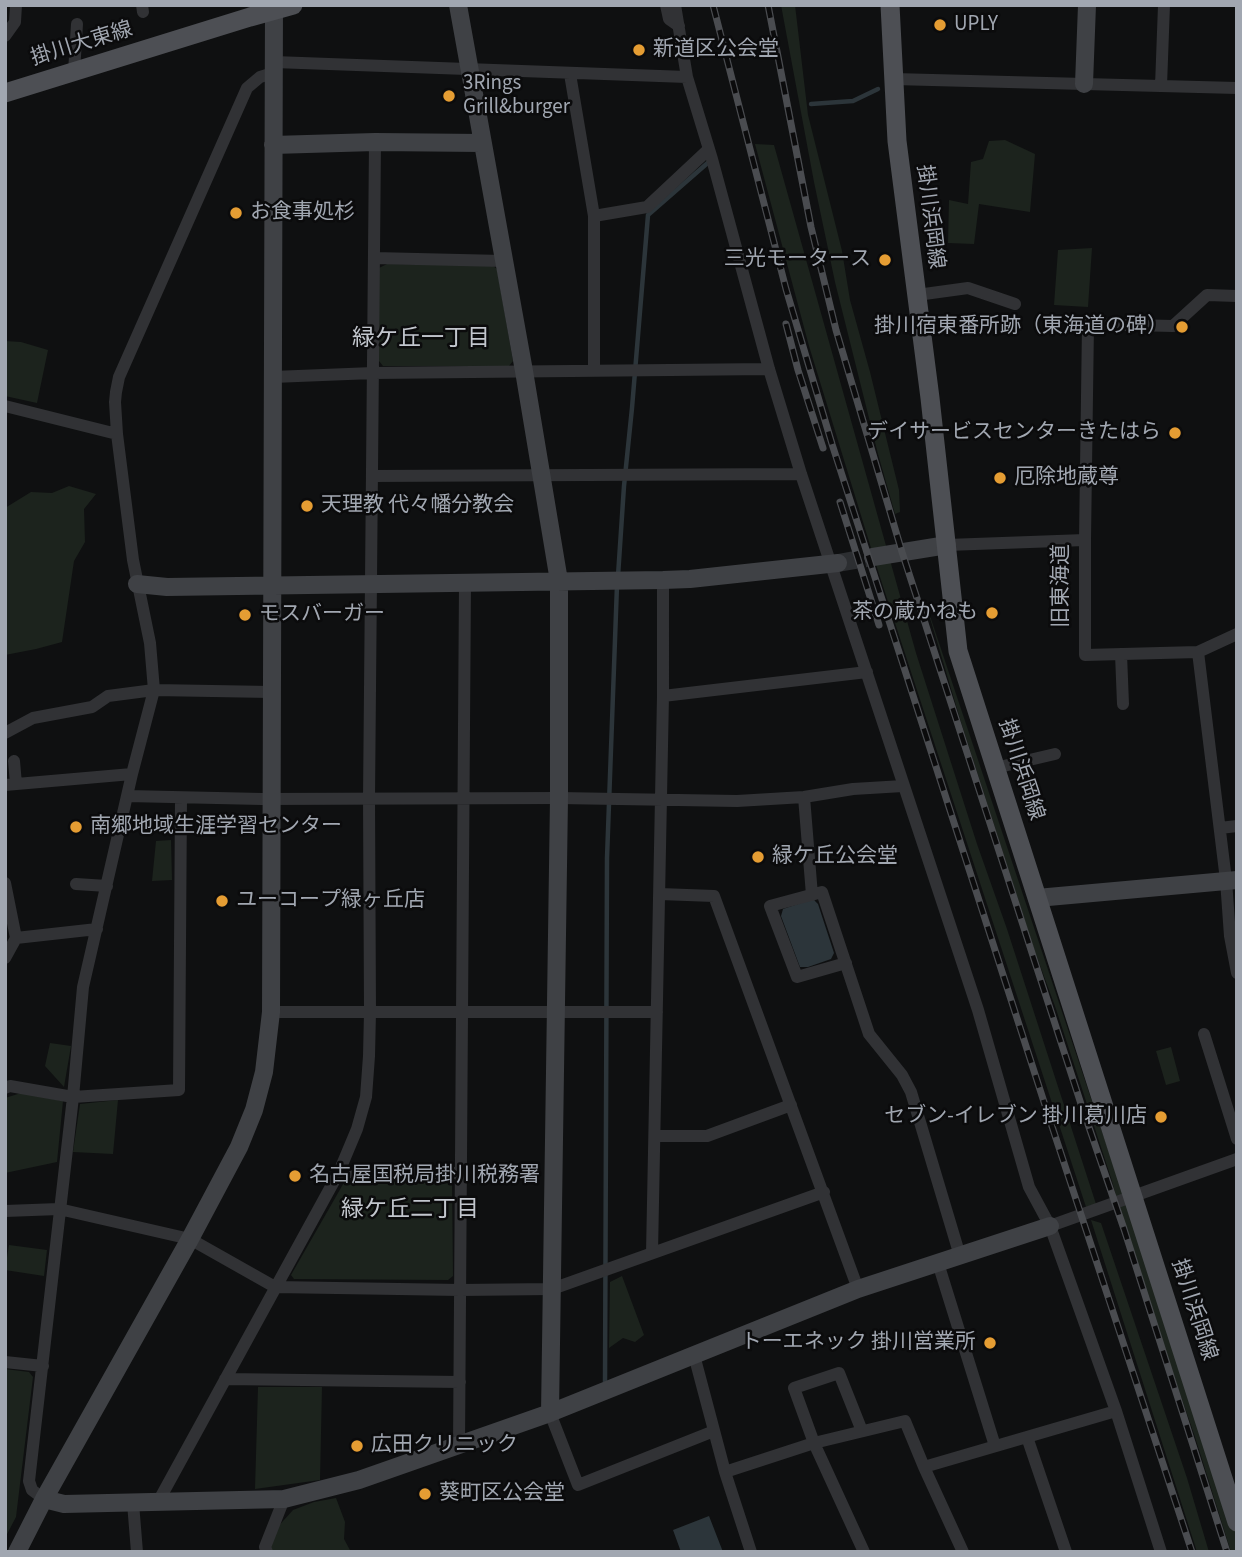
<!DOCTYPE html>
<meta charset="utf-8">
<style>
body{margin:0}
#map{position:relative;width:1242px;height:1557px;overflow:hidden;background:#0f1011;font-family:"Source Sans 3",sans-serif}
canvas{display:block}
.frame{position:absolute;inset:0;border:7px solid #a1a7b1;pointer-events:none}
</style>
<div id="map">
<canvas width="1242" height="1557"></canvas>
<div class="frame"></div>
</div>
<script>
const c = document.querySelector('canvas').getContext('2d');
c.lineJoin = 'round';
function paint(path, color) {
  c.fillStyle = color;
  c.fill(path, 'evenodd');
}
function toPath(rows) {
  const path = new Path2D();
  for (const r of rows) {
    path.moveTo(r[0], r[1]);
    for (let i = 2; i < r.length; i += 2) path.lineTo(r[i], r[i + 1]);
  }
  return path;
}
function trace(path, color, width, dash) {
  c.strokeStyle = color;
  c.lineWidth = width;
  c.lineCap = dash ? 'butt' : 'round';
  c.setLineDash(dash || []);
  c.stroke(path);
}
function write(font, color, halo, rows, align = 'center') {
  c.font = font + ' "Source Sans 3","Noto Sans JP",sans-serif';
  c.lineWidth = 5;
  c.setLineDash([]);
  c.textBaseline = 'middle';
  c.strokeStyle = halo;
  c.fillStyle = color;
  for (const [text, x, y, turn = 0] of rows) {
    c.save();
    c.translate(x, y);
    c.rotate((+turn || 0) * Math.PI / 180);
    c.textAlign = isNaN(turn) ? turn : align;
    if (halo) c.strokeText(text, 0, 0);
    c.fillText(text, 0, 0);
    c.restore();
  }
}
paint(toPath([
 [781,5,795,5,808,115,842,251,850,300,870,372,899,490,900,512,895,514,878,454,835,282,814,182],
 [1005,140,1035,154,1030,212,979,204,974,244,948,243,949,200,968,204,971,162,983,159,989,141],
 [755,144,774,145,916,653,977,844,1007,929,1096,1204,1086,1207,879,574,809,346],
 [1092,248,1088,307,1054,305,1058,250],
 [387,264,492,265,497,269,513,361,509,366,383,366,379,361,379,268],
 [5,341,21,342,48,350,37,403,5,396],
 [69,486,96,494,84,509,85,542,74,561,62,642,36,649,5,655,5,508,31,492,52,493],
 [924,598,1237,1536,1237,1552,1231,1552,1195,1437,1132,1254,1112,1181,1056,1009,1034,949,961,722],
 [171,840,172,880,152,881,156,841],
 [50,1043,71,1046,64,1087,45,1066],
 [1171,1047,1180,1081,1166,1085,1156,1051],
 [21,1093,63,1101,57,1162,5,1173,5,1098],
 [118,1100,113,1154,73,1152,80,1104],
 [346,1179,452,1181,453,1276,448,1280,294,1279,291,1275],
 [1091,1220,1101,1223,1187,1478,1209,1552,1197,1552],
 [9,1245,47,1250,44,1276,5,1270],
 [622,1276,644,1335,635,1342,623,1338,609,1348,610,1282],
 [5,1369,29,1372,33,1377,16,1517,5,1538],
 [258,1387,322,1387,320,1480,255,1489],
 [336,1498,345,1522,344,1539,351,1552,266,1552,274,1531,293,1510,314,1502]
]), '#1c231d');
paint(toPath([
 [813,899,818,904,834,953,831,959,808,967,800,967,781,916,783,909],
 [709,1516,723,1552,681,1552,673,1530]
]), '#2c353a');
trace(toPath([
 [811,104,853,101,878,89],
 [618,576,624,486,632,408,648,215,711,160],
 [605,1383,607,858,617,585]
]), '#2c353a', 4.5);
trace(toPath([
 [838,563,873,557]
]), '#2c2e31', 18, [18, 9]);
trace(toPath([
 [142,5,143,12],
 [666,5,669,19,679,26],
 [675,5,687,77,712,159,769,369,801,474,978,1010,1029,1187,1050,1226,1116,1411,1161,1552],
 [5,36,15,22,16,5],
 [274,62,687,77],
 [74,72,77,24],
 [570,74,594,216,594,371],
 [894,79,1237,88],
 [1161,86,1164,5],
 [594,216,647,207,709,149],
 [374,258,503,261],
 [917,295,968,288,1015,304],
 [1237,296,1207,295,1173,326,1088,324,1085,540,1085,655,1198,652,1237,634],
 [273,377,373,373,769,369],
 [5,406,117,434],
 [372,476,801,474],
 [947,545,1085,540],
 [1198,652,1226,880,1230,936,1237,973],
 [1121,654,1123,704],
 [663,696,867,672],
 [5,733,33,718,92,707,108,696,154,690,271,692],
 [14,761,16,784],
 [995,768,1055,754],
 [5,785,132,774],
 [127,796,262,799,559,798,737,801,804,797,853,789,903,786],
 [804,797,812,895],
 [1220,828,1237,826],
 [5,883,16,938],
 [76,884,107,886],
 [660,894,714,896,858,1289],
 [5,958,16,938,97,929],
 [846,963,797,977,770,906,822,892,869,1034,902,1075,911,1092,960,1256],
 [271,1012,657,1012],
 [1204,1034,1237,1139],
 [5,1088,10,1086,73,1097,179,1090,181,798],
 [655,1136,707,1136,791,1105],
 [339,1172,461,1173],
 [5,1211,59,1209,190,1239,275,1287,460,1290,552,1289,824,1192],
 [1050,1226,1237,1159],
 [652,1253,663,696,663,580],
 [938,1263,995,1446],
 [694,1355,725,1472,814,1443,905,1421,924,1467,963,1552],
 [5,1362,43,1366],
 [225,1379,460,1382],
 [550,1413,578,1485,714,1431],
 [862,1431,839,1373,794,1388,814,1443,864,1552],
 [1027,1437,1066,1552],
 [459,1445,465,583],
 [924,1467,1116,1411],
 [725,1472,751,1552],
 [44,1499,32,1490,29,1481,73,1097,83,987,132,774,154,690,150,643,133,560,117,434,115,402,116,392,119,377,247,88,260,77,273,73],
 [158,1502,339,1172,357,1129,366,1097,369,1056,370,1012,369,798,375,142],
 [133,1503,137,1552],
 [267,1552,265,1547,284,1499]
]), '#313235', 12);
trace(toPath([
 [458,5,524,371,559,581,559,798,550,1413],
 [1084,84,1087,5],
 [273,145,375,142,482,143],
 [873,557,947,545],
 [137,584,167,587,663,580,690,579,838,563],
 [1037,898,1237,880],
 [44,1499,64,1504,284,1499,359,1480,550,1413,858,1289,1050,1226],
 [17,1552,44,1499,190,1239,239,1147,254,1110,264,1072,271,1012,274,5]
]), '#3f4145', 18);
trace(toPath([
 [890,5,897,141,930,398,958,651,1237,1522],
 [5,93,250,17,293,5]
]), '#4d4f54', 19);
const rail = toPath([
 [713,5,786,289,832,444,1044,1102,1192,1552],
 [768,5,811,227,836,330,902,552,1081,1104,1124,1229,1227,1552],
 [786,324,798,370,823,448],
 [840,502,879,625]
]);
trace(rail, '#4a4c50', 7);
trace(rail, '#0b0b0c', 4.5, [13]);
for (const [x, y, r, color] of [
 [940,25,7,"#e59d33"],
 [639,50,7,"#e59d33"],
 [449,96,7,"#e59d33"],
 [236,213,7,"#e59d33"],
 [885,260,7,"#e59d33"],
 [1182,327,7,"#e59d33"],
 [1175,433,7,"#e59d33"],
 [1000,478,7,"#e59d33"],
 [307,506,7,"#e59d33"],
 [992,613,7,"#e59d33"],
 [245,615,7,"#e59d33"],
 [76,827,7,"#e59d33"],
 [758,857,7,"#e59d33"],
 [222,901,7,"#e59d33"],
 [1161,1117,7,"#e59d33"],
 [295,1176,7,"#e59d33"],
 [990,1343,7,"#e59d33"],
 [357,1446,7,"#e59d33"],
 [425,1494,7,"#e59d33"]
]) {
  const dot = new Path2D();
  dot.arc(x, y, r, 0, 2 * Math.PI);
  c.fillStyle = color;
  c.fill(dot);
  trace(dot, '#0b0b0c', 2.5);
}
write('21px', '#a1a7b1', '#0b0b0c', [
 ["UPLY",954,25],
 ["新道区公会堂",653,50],
 ["3Rings",463,84],
 ["Grill&burger",463,108],
 ["お食事処杉",250,213],
 ["三光モータース",871,260,"right"],
 ["掛川宿東番所跡（東海道の碑）",1168,327,"right"],
 ["デイサービスセンターきたはら",1161,433,"right"],
 ["厄除地蔵尊",1014,478],
 ["天理教 代々幡分教会",321,506],
 ["茶の蔵かねも",978,613,"right"],
 ["モスバーガー",259,615],
 ["南郷地域生涯学習センター",90,827],
 ["緑ケ丘公会堂",772,857],
 ["ユーコープ緑ヶ丘店",236,901],
 ["セブン-イレブン 掛川葛川店",1147,1117,"right"],
 ["名古屋国税局掛川税務署",309,1176],
 ["トーエネック 掛川営業所",976,1343,"right"],
 ["広田クリニック",371,1446],
 ["葵町区公会堂",439,1494]
], 'left');
write('21px', '#a1a7b1', '#0b0b0c', [
 ["掛川大東線",82,45,-17],
 ["掛川浜岡線",929,217,83],
 ["旧東海道",1062,586,-90],
 ["掛川浜岡線",1020,770,72],
 ["掛川浜岡線",1193,1310,72]
]);
write('23px', '#c2c6cd', '#0b0b0c', [
 ["緑ケ丘一丁目",421,340],
 ["緑ケ丘二丁目",410,1211]
]);
</script>
